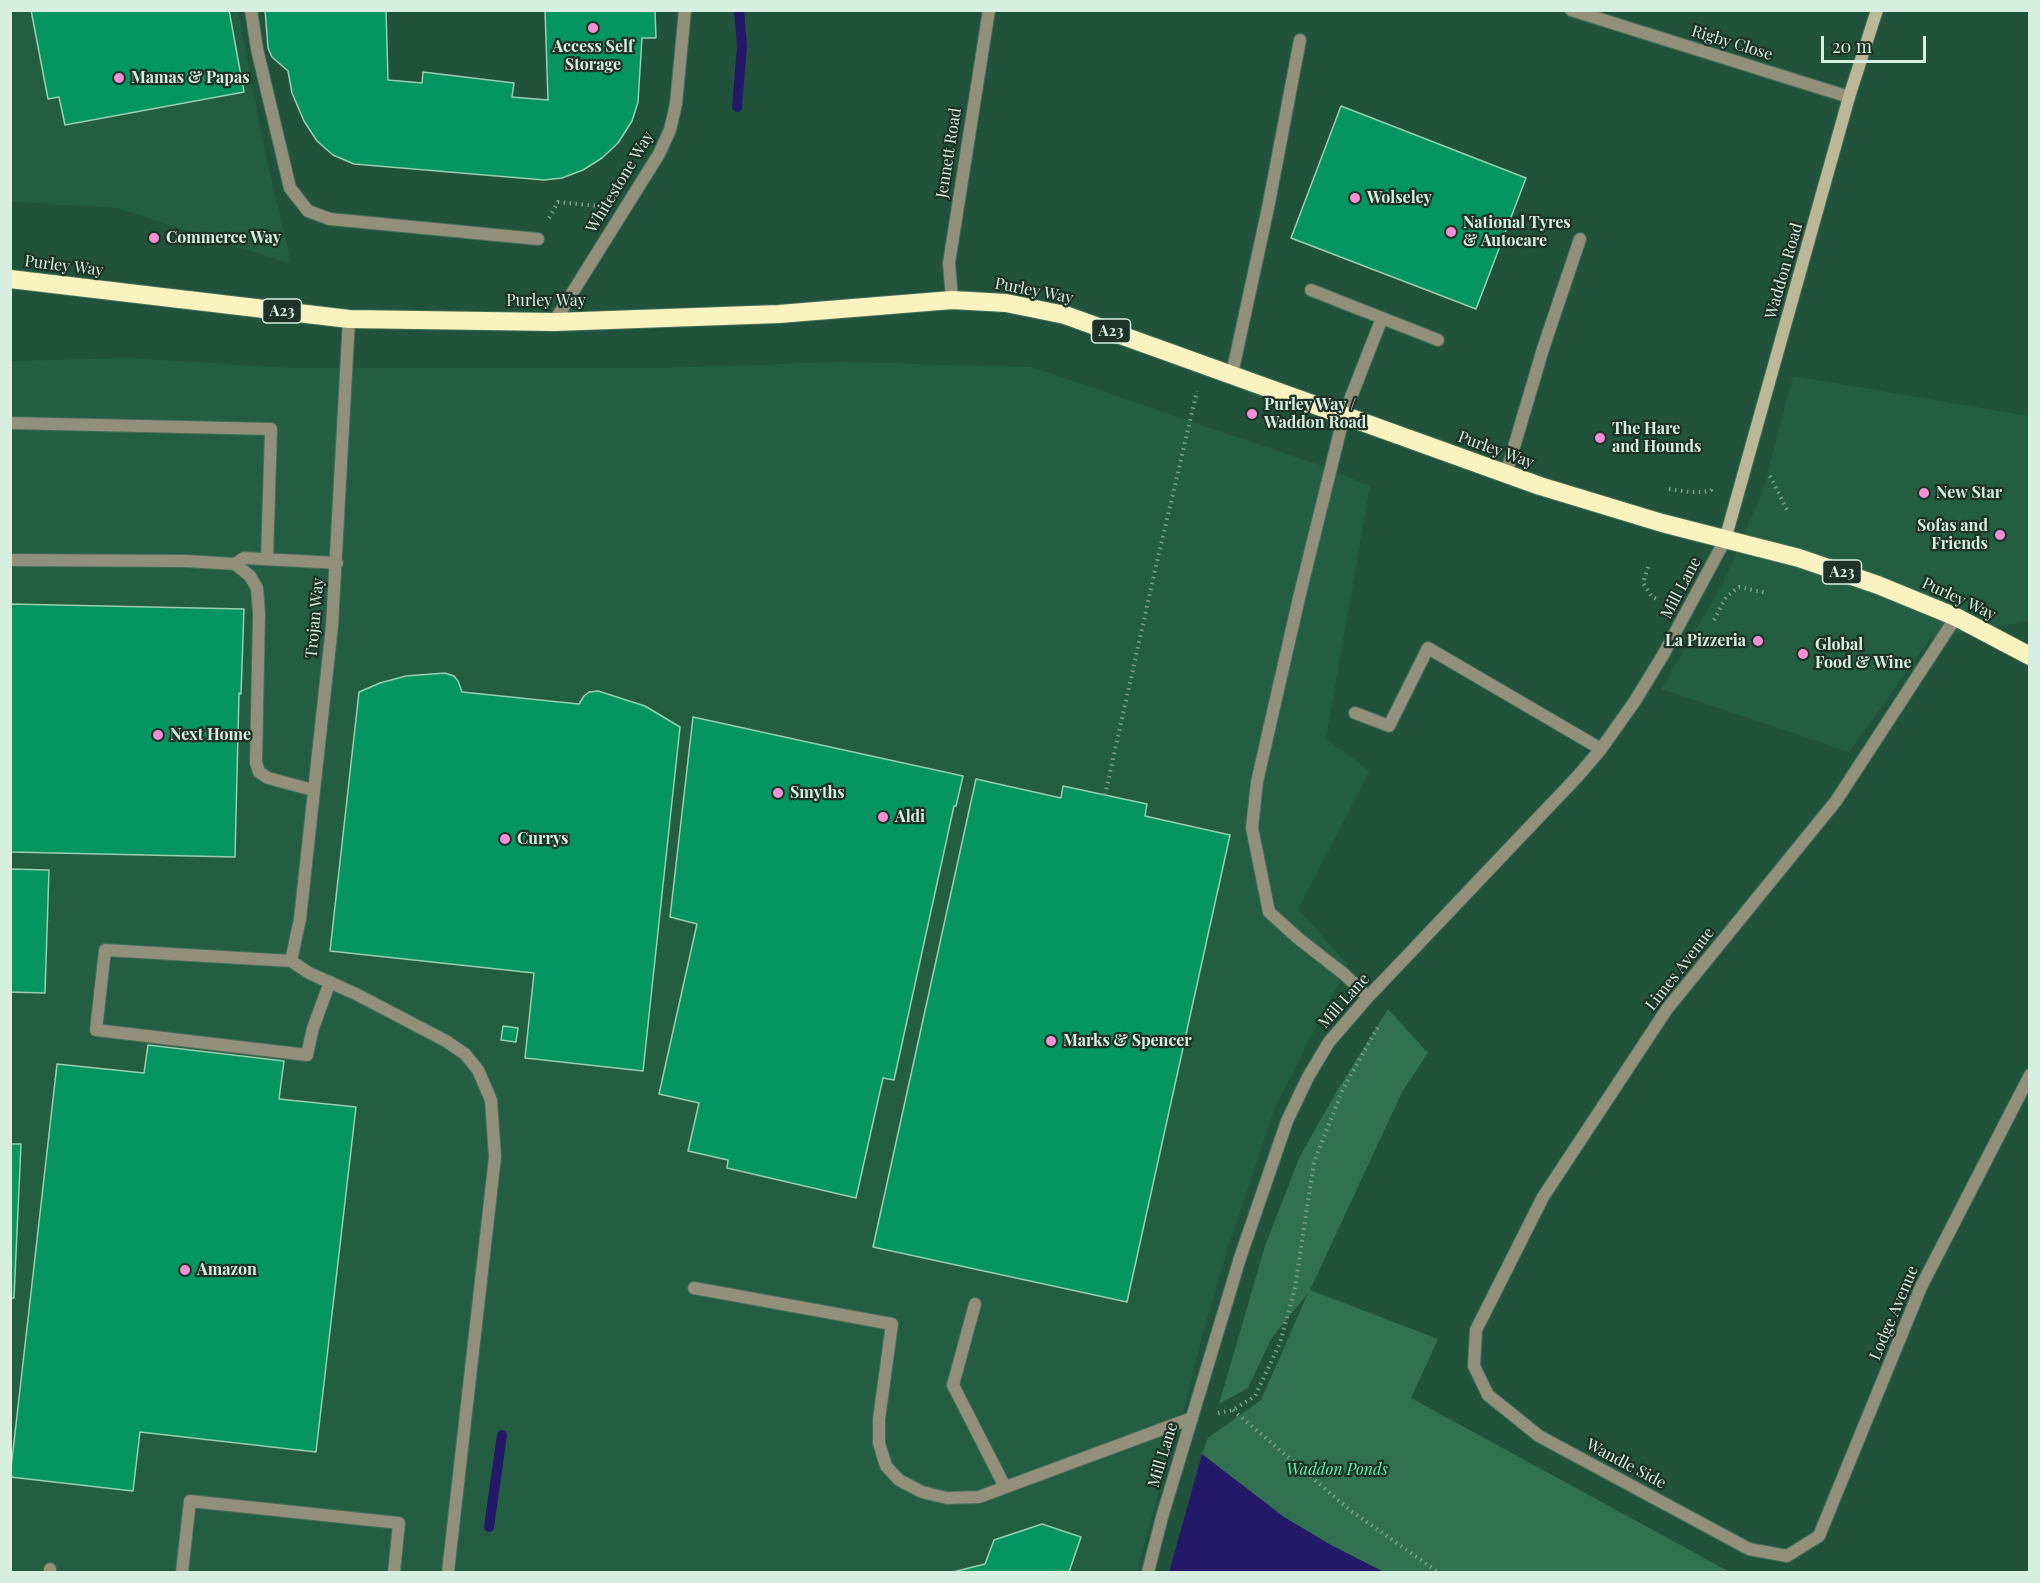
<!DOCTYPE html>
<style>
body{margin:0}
#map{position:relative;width:2040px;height:1583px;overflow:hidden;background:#21523b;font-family:"Playfair Display",serif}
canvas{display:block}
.frame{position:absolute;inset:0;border:12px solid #d6efe1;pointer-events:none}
.scale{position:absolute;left:1821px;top:36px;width:105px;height:27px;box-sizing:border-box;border:3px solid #d6efe1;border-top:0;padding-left:8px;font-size:18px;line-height:21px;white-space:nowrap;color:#d6efe1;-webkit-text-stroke:4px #1e3227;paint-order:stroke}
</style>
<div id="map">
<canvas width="2040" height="1583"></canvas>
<div class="frame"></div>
<div class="scale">20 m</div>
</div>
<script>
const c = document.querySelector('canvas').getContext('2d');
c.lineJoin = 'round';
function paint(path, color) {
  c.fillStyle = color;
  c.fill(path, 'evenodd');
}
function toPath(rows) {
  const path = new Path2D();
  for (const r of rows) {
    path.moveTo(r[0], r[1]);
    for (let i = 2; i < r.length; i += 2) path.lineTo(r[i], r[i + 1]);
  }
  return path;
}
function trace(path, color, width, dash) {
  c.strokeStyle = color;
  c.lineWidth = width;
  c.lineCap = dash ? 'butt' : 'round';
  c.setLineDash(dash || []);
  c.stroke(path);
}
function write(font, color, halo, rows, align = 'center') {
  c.font = font + ' "Playfair Display",serif';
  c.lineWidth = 4.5;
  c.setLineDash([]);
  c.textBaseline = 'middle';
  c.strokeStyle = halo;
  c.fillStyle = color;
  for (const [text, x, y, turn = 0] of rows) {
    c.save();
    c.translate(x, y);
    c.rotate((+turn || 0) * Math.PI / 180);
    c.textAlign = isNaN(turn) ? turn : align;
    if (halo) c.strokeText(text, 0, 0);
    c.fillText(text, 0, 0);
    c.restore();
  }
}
paint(toPath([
 [10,11,238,11,265,151,291,264,117,208,11,202],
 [127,358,292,368,657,368,841,362,1032,367,1319,465,1370,486,1326,739,1370,771,1298,909,1348,965,1275,1107,1228,1247,1201,1341,1187,1399,1167,1460,1137,1572,11,1572,10,361],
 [1793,376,2029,416,2029,621,1930,639,1849,752,1661,689,1722,585,1763,489]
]), '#235d42');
paint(toPath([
 [1388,1009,1428,1053,1402,1092,1310,1290,1438,1339,1411,1398,1730,1572,1169,1572,1202,1454,1208,1438,1261,1400,1308,1293,1271,1339,1248,1388,1219,1404,1265,1246,1300,1156,1338,1089]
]), '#327052');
paint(toPath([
 [1202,1454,1284,1517,1331,1545,1384,1572,1169,1572]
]), '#241969');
trace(toPath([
 [737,107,742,46,739,10],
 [489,1527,502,1435]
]), '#241969', 10);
const building = toPath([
 [31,10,229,10,244,92,65,125,59,97,48,99,31,10],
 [265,10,386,10,388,80,422,83,423,72,514,83,512,97,548,100,545,10,655,10,656,38,642,38,638,102,632,121,618,143,602,158,583,170,562,178,544,180,354,164,333,155,317,141,304,121,292,93,288,71,272,57,268,48,265,10],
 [1341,106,1526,178,1476,309,1291,238,1341,106],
 [10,604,244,609,241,694,239,693,235,857,10,852,10,604],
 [445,673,454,676,458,681,462,692,579,704,584,696,589,692,598,691,645,706,680,727,643,1071,525,1058,534,973,330,951,359,692,380,683,406,676,445,673],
 [693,717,963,776,956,806,954,806,894,1080,883,1078,856,1198,727,1168,728,1160,688,1151,699,1103,659,1094,697,924,670,917,693,717],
 [976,779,1061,798,1063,786,1147,804,1145,816,1230,835,1127,1302,873,1247,976,779],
 [10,869,49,870,45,993,10,992,10,869],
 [503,1026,518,1028,516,1042,501,1040,503,1026],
 [148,1045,284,1061,279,1099,356,1107,316,1452,140,1432,133,1491,10,1477,57,1064,144,1073,148,1045],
 [10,1144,21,1144,14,1298,10,1298,10,1144],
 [1042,1524,1081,1537,1069,1572,953,1572,985,1564,994,1540,1042,1524]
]);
paint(building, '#059562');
trace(building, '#9bceb2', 1.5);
const lane = toPath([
 [251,10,257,49,290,188,308,211,330,219,538,239],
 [1311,290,1382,318,1344,415,1299,598,1257,782,1252,828,1269,912,1299,939,1344,974,1368,997],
 [1382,318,1438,340],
 [1232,374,1268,208,1300,40],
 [10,423,271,429,267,559],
 [1506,474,1543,349,1580,239],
 [10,560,186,561,235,564,244,558,337,563],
 [235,564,250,576,257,588,259,614,256,763,259,772,268,778,313,790],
 [1355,713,1389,726,1428,648,1601,749],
 [300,919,291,961,309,973,356,994,446,1041,465,1054,478,1070,491,1100,495,1157,448,1572],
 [291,961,105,950,96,1030,307,1055,313,1028,330,982],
 [694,1288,892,1324,879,1419,879,1443,886,1466,899,1480,922,1492,947,1498,979,1497,1192,1418],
 [975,1304,953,1385,1005,1487],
 [50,1572,50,1569],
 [182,1572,190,1501,399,1523,394,1572]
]);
const street = toPath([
 [1571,10,1849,97],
 [952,300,949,263,989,10],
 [554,322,659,154,670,130,676,104,685,10],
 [1956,617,1836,801,1667,1009,1543,1197,1476,1330,1474,1366,1488,1395,1539,1436,1749,1549,1787,1556,1819,1536,1921,1287,2030,1075],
 [300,919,332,626,349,319],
 [1148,1572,1162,1517,1240,1258,1287,1121,1308,1077,1329,1042,1368,997,1577,777,1601,749,1635,701,1663,655,1725,540]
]);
const secondary = toPath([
 [1725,540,1849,97,1877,10]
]);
const highway = toPath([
 [10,279,349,319,554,322,779,314,952,300,1006,303,1065,315,1540,486,1662,523,1799,558,1878,585,1956,617,2030,656]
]);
trace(lane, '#426e59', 14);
trace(street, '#426e59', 14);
trace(secondary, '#426e59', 14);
trace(highway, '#426e59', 20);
trace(toPath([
 [549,218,558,202,598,206],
 [1770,476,1787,510],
 [1669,489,1689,492,1703,492,1711,490,1712,487],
 [1648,567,1643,583,1652,597,1657,599],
 [1714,620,1726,597,1739,587,1767,593],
 [1105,795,1156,566,1197,391],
 [1233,1410,1351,1511,1438,1572],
 [1218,1413,1233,1410,1255,1396,1280,1343,1295,1288,1314,1162,1343,1089,1379,1025]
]), '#7a9f8d', 4, [1.5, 4.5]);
trace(lane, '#928f7b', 12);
trace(street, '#928f7b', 12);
trace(secondary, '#bcb797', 12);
trace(highway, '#faf2bf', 18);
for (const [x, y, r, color] of [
 [593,28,6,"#f491d4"],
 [119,78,6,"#f491d4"],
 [1355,198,6,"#f491d4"],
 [1451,232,6,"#f491d4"],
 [154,238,6,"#f491d4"],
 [1252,414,6,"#f491d4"],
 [1600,438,6,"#f491d4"],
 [1924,493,6,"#f491d4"],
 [2000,535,6,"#f491d4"],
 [1758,641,6,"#f491d4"],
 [1803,654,6,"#f491d4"],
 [158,735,6,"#f491d4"],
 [778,793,6,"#f491d4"],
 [883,817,6,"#f491d4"],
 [505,839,6,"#f491d4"],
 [1051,1041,6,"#f491d4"],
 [185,1270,6,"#f491d4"]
]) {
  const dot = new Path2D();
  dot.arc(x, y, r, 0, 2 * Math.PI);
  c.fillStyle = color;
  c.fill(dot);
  trace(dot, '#1e3227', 2);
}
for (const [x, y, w] of [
 [282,311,39],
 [1111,331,39],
 [1842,572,39]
]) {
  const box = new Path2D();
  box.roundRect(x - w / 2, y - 12, w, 24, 4.5);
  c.fillStyle = '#1e3227';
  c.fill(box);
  trace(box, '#d6efe1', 1.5);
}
write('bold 15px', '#d6efe1', null, [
 ["A23",282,311],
 ["A23",1111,331],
 ["A23",1842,572]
]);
write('16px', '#d6efe1', '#1e3227', [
 ["Rigby Close",1732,43,17],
 ["Jennett Road",949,153,-81],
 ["Whitestone Way",620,182,-59],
 ["Purley Way",64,266,7],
 ["Waddon Road",1784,271,-74],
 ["Purley Way",1034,291,11],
 ["Purley Way",546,301],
 ["Purley Way",1496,450,20],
 ["Mill Lane",1681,588,-62],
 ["Purley Way",1959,599,25],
 ["Trojan Way",315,618,-85],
 ["Limes Avenue",1680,969,-52],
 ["Mill Lane",1344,1001,-48],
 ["Lodge Avenue",1894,1313,-67],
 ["Mill Lane",1163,1455,-73],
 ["Wandle Side",1626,1464,28]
]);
write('bold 16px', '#d6efe1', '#1e3227', [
 ["Access Self",593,47,"center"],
 ["Storage",593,65,"center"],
 ["Mamas & Papas",131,78],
 ["Wolseley",1367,198],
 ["National Tyres",1463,223],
 ["& Autocare",1463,241],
 ["Commerce Way",166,238],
 ["Purley Way /",1264,405],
 ["Waddon Road",1264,423],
 ["The Hare",1612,429],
 ["and Hounds",1612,447],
 ["New Star",1936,493],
 ["Sofas and",1988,526,"right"],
 ["Friends",1988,544,"right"],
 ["La Pizzeria",1746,641,"right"],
 ["Global",1815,645],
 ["Food & Wine",1815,663],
 ["Next Home",170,735],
 ["Smyths",790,793],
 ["Aldi",895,817],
 ["Currys",517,839],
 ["Marks & Spencer",1063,1041],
 ["Amazon",197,1270]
], 'left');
write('italic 16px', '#5ef5b0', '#1e3227', [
 ["Waddon Ponds",1337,1470]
]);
</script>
